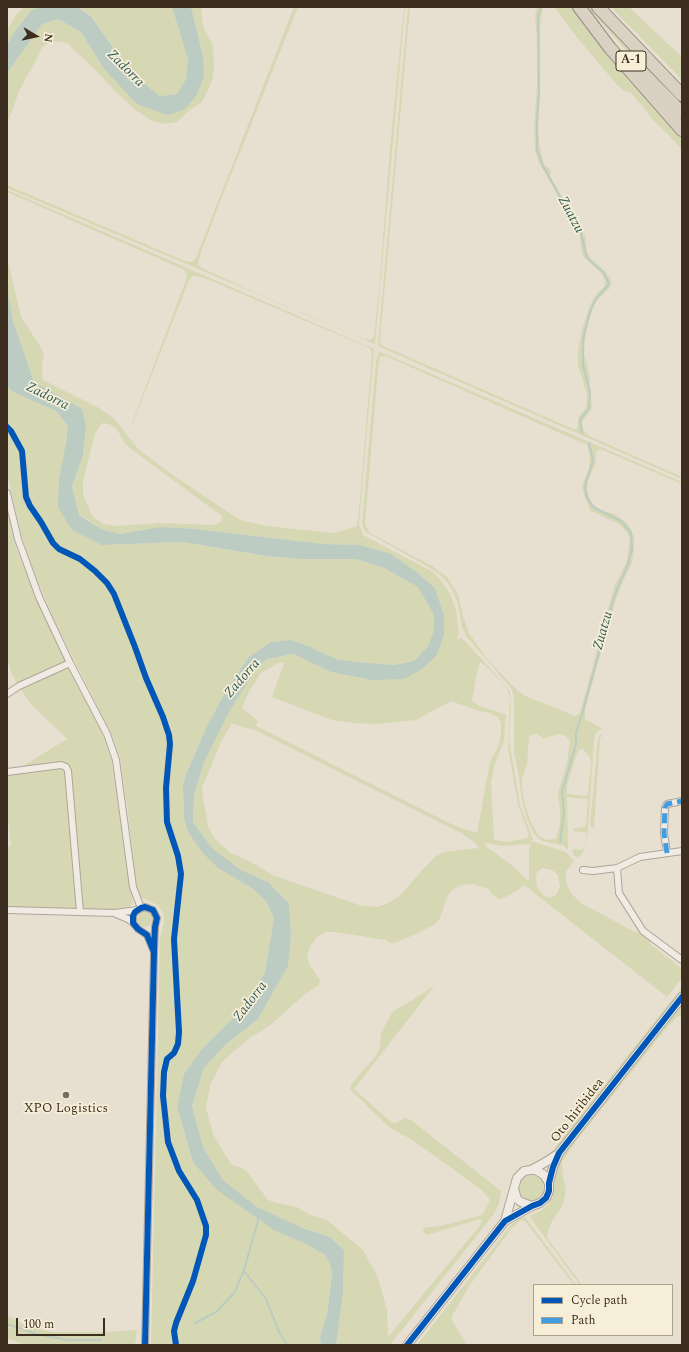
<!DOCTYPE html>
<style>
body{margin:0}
#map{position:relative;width:689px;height:1352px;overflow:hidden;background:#e7e0d1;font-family:Spectral,serif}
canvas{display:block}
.frame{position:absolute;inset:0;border:8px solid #3d2e20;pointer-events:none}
.legend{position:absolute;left:533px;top:1284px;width:140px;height:52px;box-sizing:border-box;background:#f7eed8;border:1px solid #ada18e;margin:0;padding:5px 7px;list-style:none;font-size:12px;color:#3d2e20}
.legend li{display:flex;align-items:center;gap:8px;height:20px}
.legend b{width:20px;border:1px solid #ada18e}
.north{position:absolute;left:16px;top:16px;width:40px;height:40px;-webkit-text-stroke:3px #f7eed8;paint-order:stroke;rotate:99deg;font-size:11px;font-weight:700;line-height:16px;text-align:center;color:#3d2e20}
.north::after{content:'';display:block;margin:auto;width:14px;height:18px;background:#3d2e20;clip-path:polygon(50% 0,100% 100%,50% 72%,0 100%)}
.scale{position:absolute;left:16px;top:1318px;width:89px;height:18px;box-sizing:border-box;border:2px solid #3d2e20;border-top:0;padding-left:5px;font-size:12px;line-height:14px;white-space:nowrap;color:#3d2e20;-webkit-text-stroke:3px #f7eed8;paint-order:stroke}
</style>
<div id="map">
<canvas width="689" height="1352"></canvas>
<div class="frame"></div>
<ul class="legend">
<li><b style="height:5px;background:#0057b8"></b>Cycle path</li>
<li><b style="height:5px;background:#3f9de0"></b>Path</li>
</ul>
<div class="north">N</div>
<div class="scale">100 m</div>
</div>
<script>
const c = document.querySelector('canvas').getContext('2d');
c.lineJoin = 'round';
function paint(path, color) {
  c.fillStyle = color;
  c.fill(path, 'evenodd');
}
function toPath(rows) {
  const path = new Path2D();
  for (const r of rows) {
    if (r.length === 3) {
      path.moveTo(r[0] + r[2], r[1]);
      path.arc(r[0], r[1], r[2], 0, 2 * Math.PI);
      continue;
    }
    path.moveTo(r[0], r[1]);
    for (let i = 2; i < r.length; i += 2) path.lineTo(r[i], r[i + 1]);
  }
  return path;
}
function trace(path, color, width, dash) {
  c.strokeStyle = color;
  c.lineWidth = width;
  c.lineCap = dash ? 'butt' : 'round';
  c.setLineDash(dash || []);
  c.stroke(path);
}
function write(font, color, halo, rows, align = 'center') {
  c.font = font + ' Spectral,serif';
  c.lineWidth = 3.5;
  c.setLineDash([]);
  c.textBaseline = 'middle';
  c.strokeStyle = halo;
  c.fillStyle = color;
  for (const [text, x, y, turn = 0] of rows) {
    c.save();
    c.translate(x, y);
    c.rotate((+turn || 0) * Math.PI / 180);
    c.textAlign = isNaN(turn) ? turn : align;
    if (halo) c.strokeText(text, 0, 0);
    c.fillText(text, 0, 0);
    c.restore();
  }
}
paint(toPath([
 [24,7,38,7,31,11,15,31,7,45,7,30,17,13],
 [77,7,172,7,188,59,186,79,177,94,160,96,133,75,92,16],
 [191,7,201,7,203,27,213,46,214,67,212,81,202,102,192,108,177,122,165,124,150,120,136,110,120,96,93,68,67,43,51,41,42,47,36,60,19,91,12,112,7,122,7,73,42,24,58,19,81,32,104,69,168,115,203,56],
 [294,7,298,7,218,207,199,258,198,265,200,267,249,290,364,339,371,340,374,337,379,291,390,148,404,7,405,7,375,344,7,188,7,185,185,261,192,262,196,258],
 [408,7,410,7,380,340,381,345,573,429,577,429,579,416,586,408,587,394,578,365,578,350,582,330,591,303,597,293,605,286,605,280,601,273,583,256,581,249,580,234,539,163,535,149,534,127,537,86,537,38,535,16,537,7,543,7,540,27,540,96,538,128,540,148,544,165,551,170,550,176,586,238,586,250,591,259,603,269,610,278,611,283,610,288,594,303,586,333,584,353,589,374,592,408,582,422,583,429,589,436,682,477,682,479,380,347,378,344],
 [554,7,572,7,597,39,682,136,682,150,669,135,653,120,648,113,631,93,623,90,617,85,576,36],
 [587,7,592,7,622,40,682,101,682,107,619,43],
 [611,7,629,7,682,57,682,80],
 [7,190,374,349,359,524,363,535,433,572,441,580,451,596,456,611,459,633,457,639,461,638,465,641,506,686,510,692,511,707,509,739,511,752,520,805,533,839,531,841,566,852,574,861,566,872,566,883,572,894,581,903,633,931,646,935,651,940,649,943,682,969,682,978,667,997,524,885,518,890,502,899,499,899,493,895,488,889,472,884,462,885,452,890,447,897,440,918,435,924,414,935,392,944,386,940,335,932,326,932,317,937,311,945,307,954,309,964,320,980,319,985,304,995,269,1026,248,1039,222,1062,210,1085,206,1108,213,1134,231,1164,246,1170,268,1200,277,1203,297,1207,308,1214,327,1220,363,1250,378,1278,387,1310,388,1337,478,1228,482,1221,480,1219,427,1235,423,1232,424,1228,445,1225,482,1215,490,1200,482,1190,428,1151,407,1137,390,1128,350,1089,352,1083,376,1056,380,1047,381,1033,393,1011,413,1000,435,985,354,1089,391,1122,396,1123,405,1118,411,1120,501,1191,499,1204,493,1215,390,1345,336,1345,343,1292,344,1250,330,1237,305,1229,257,1207,223,1180,203,1147,192,1106,204,1068,226,1044,258,1019,288,966,291,935,289,903,268,882,241,870,213,849,193,822,194,796,204,762,228,714,255,670,267,659,293,654,331,672,371,680,437,655,444,635,444,615,435,588,418,573,391,554,360,545,323,544,195,529,160,527,121,534,103,530,79,514,72,486,83,456,86,426,34,382,13,321,7,286,7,257,21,317,42,349,44,356,42,364,43,380,99,408,114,418,138,449,173,475,240,520,267,526,333,533,345,530,357,526,359,511,372,354,371,349,365,346,202,277,193,276,189,280,132,425,132,423,186,280,187,275,184,270,180,268,7,192],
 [102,423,109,424,117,429,125,444,150,463,222,516,221,522,215,525,159,523,118,526,104,524,93,517,83,495,83,481,95,433],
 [280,662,284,663,272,697,332,720,353,723,376,724,416,720,451,701,479,711,490,713,498,717,501,723,501,733,499,745,490,762,477,833,455,826,256,726,258,721,242,708,249,691,261,673],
 [481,662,501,681,507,689,510,697,508,748,518,804,529,835,527,838,507,842,494,840,491,782,495,763,504,741,506,715,505,714,481,707,472,701,478,667],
 [232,723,242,727,255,730,461,833,474,842,479,848,444,852,436,856,424,868,400,896,388,903,378,907,359,905,272,875,253,863,231,853,216,840,208,827,206,813,203,800,202,788,221,742],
 [486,843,502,846,531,844,529,849,529,882,514,867,487,847,485,844],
 [542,868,552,870,558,875,560,887,556,895,551,898,544,896,537,887,536,878,537,872],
 [380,352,383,353,682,482,682,484,600,449,596,452,596,462,588,481,587,492,593,504,600,510,615,514,628,524,634,536,634,549,632,563,623,581,616,599,585,709,585,719,603,729,598,731,595,735,594,741,587,843,582,854,577,858,573,854,572,851,574,849,581,850,583,849,586,846,587,833,574,831,574,828,583,827,586,825,588,803,587,799,567,797,568,850,564,846,542,841,534,834,527,819,522,800,519,777,514,753,514,701,513,693,511,688,466,636,462,627,458,604,453,591,446,581,439,574,425,565,366,532,363,528,362,523,376,361,378,354],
 [386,356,587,445,590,456,589,469,582,485,584,495,591,511,617,523,626,531,630,538,627,561,614,587,580,713,575,716,523,695,512,685,486,658,469,633,463,616,458,594,447,577,432,566,370,533,365,525,378,368,380,357],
 [532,734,537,734,544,739,557,734,564,735,570,740,567,763,558,793,560,810,560,824,556,839,547,840,539,836,532,825,525,805,522,790,522,779,527,764,529,737],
 [583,749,590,757,591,766,588,794,586,796,567,794,567,785,578,750],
 [7,386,13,392,56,411,68,426,58,507,102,545,183,542,267,556,302,559,356,559,384,568,418,587,434,615,433,633,428,646,414,661,394,665,358,662,336,659,308,646,291,640,249,657,226,691,208,724,186,774,183,786,184,818,188,832,218,868,253,889,266,901,274,918,265,972,244,1007,202,1049,184,1074,177,1107,193,1162,308,1245,325,1255,330,1264,332,1274,327,1314,320,1337,321,1345,151,1345,160,938,164,923,164,916,162,910,157,905,139,896,137,892,129,820,120,757,114,740,51,613,31,565,20,529,7,474],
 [7,511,16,548,48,624,100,727,112,762,133,903,125,911,96,909,37,909,7,906,7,847,11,846,7,812,7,771,18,769,67,739,29,702,12,675,7,657],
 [600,735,603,735,600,738,594,828,590,826,596,762,597,744],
 [145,919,8],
 [682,987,682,992,557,1150,548,1158,535,1162,548,1155,552,1151],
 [682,1003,682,1017,678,1016,665,1030,577,1140,562,1162,563,1177,566,1190,563,1205,551,1223,547,1235,548,1239,582,1285,580,1285,529,1216,542,1210,549,1204,552,1197,557,1167,561,1156],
 [531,1188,13],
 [525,1217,576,1285,574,1285,525,1221,521,1220,511,1229,470,1285,451,1318,467,1345,417,1345,511,1225,518,1219],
 [7,1316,30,1327,52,1332,106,1332,137,1330,135,1345,25,1345,7,1338]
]), '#d6d7b3');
paint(toPath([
 [38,7,77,7,91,16,133,75,160,96,177,94,186,79,188,59,172,7,191,7,203,56,204,77,196,96,185,109,168,115,137,104,104,69,81,32,58,19,42,24,7,73,7,45,15,31,31,11],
 [7,286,13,321,34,382,82,409,86,426,83,456,72,486,79,515,103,530,121,534,160,527,195,529,323,544,360,545,391,554,418,573,435,588,444,615,444,635,437,655,422,669,404,679,371,680,331,672,293,654,267,659,255,670,228,714,204,762,194,796,193,822,213,849,241,870,268,882,289,903,291,935,288,966,258,1019,226,1044,204,1068,192,1106,203,1147,223,1180,257,1207,305,1229,330,1237,344,1250,343,1292,336,1345,321,1345,320,1337,327,1314,332,1274,330,1264,325,1255,308,1245,274,1230,217,1190,193,1162,177,1107,184,1074,202,1049,244,1007,265,972,274,918,266,901,253,889,218,868,203,853,188,832,184,818,183,786,186,774,208,724,226,691,249,657,271,642,291,640,308,646,336,659,358,662,394,665,414,661,428,646,433,633,434,615,418,587,384,568,356,559,302,559,267,556,183,542,102,545,72,530,58,507,59,480,66,443,68,426,56,411,13,392,7,386]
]), '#bcccc2');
trace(toPath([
 [541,7,538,16,539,92,537,123,537,150,543,166,581,234,587,258,604,273,609,284,596,299,589,314,583,340,583,366,590,392,589,408,580,420,582,433],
 [560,842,564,812,562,792,576,744,576,732,583,711,614,597,628,564,632,548,631,533,621,521,593,507,587,498,585,485,593,461,589,443],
 [681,1007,682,1008],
 [244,1271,266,1299,279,1332,287,1345],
 [195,1323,216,1312,235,1292,244,1270,259,1217],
 [7,1324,40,1335,68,1340,101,1340]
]), '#bcccc2', 2);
const minor = toPath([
 [7,493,18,539,39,597,70,663,107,734,116,760,133,887,141,908],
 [7,694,19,686,70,663],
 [7,772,61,765,66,767,68,771,80,912],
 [667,853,664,833,665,808,667,804,682,801],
 [617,868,619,893,643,931,682,960],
 [583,870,593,871,617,868,640,857,682,851],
 [7,910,115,913,137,910],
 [116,914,128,919,133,923],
 [145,1345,154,952,155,927,157,918,153,910,145,907,141,908,135,912,133,916,133,923,138,929,147,935,154,952]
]);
const tertiary = toPath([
 [531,1170,536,1170,544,1175,549,1183],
 [514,1189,517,1199,521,1202,532,1206],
 [505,1221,517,1178,524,1171,531,1170,544,1163,558,1154],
 [407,1345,505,1221,532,1206,540,1203,546,1198,549,1191,549,1183,553,1167,559,1153,682,997]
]);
const motorway = toPath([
 [579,7,610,48,682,130],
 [598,7,682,95],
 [635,65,682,113]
]);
trace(minor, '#ada599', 8);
trace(tertiary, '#ada599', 10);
trace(motorway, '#928b80', 14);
trace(minor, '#efebe3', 6);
trace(tertiary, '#efebe3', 8);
trace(motorway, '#dad1c2', 12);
trace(toPath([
 [667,853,664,833,665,808,667,804,682,801]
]), '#3f9de0', 5, [10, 5]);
trace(toPath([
 [7,427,11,431,22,451,26,497,30,506,41,522,53,543,59,549,80,559,95,571,107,583,114,594,135,647,146,678,163,717,169,735,170,744,166,788,167,822,178,856,181,874,174,939,179,1032,178,1044,174,1053,167,1059,164,1072,163,1096,168,1142,179,1171,197,1200,206,1226,206,1235,193,1281,176,1323,174,1331,176,1345],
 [145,1345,154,952,155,927,157,918,153,910,145,907,141,908,135,912,133,916,133,923,138,929,147,935,154,952],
 [407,1345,505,1221,532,1206,540,1203,546,1198,549,1191,549,1183,553,1167,559,1153,682,997]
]), '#0057b8', 6);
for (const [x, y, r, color] of [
 [66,1095,4,"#786c5e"]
]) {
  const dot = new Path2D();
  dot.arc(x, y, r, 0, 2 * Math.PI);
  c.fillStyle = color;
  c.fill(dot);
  trace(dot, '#f7eed8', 1.5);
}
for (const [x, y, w] of [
 [631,61,30]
]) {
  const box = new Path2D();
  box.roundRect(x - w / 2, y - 10, w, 20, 3);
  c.fillStyle = '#f7eed8';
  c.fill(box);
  trace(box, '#3d2e20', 1);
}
write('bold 12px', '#3d2e20', null, [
 ["A-1",631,61]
]);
write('13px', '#3d2e20', '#f7eed8', [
 ["XPO Logistics",66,1109]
]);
write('13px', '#3d2e20', '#f7eed8', [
 ["Oto hiribidea",578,1111,-52]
]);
write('italic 14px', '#2f5d5a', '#f7eed8', [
 ["Zadorra",125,69,45],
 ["Zuatzu",570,215,62],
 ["Zadorra",47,397,26],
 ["Zuatzu",604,631,-74],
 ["Zadorra",243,679,-49],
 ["Zadorra",251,1002,-53]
]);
</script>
